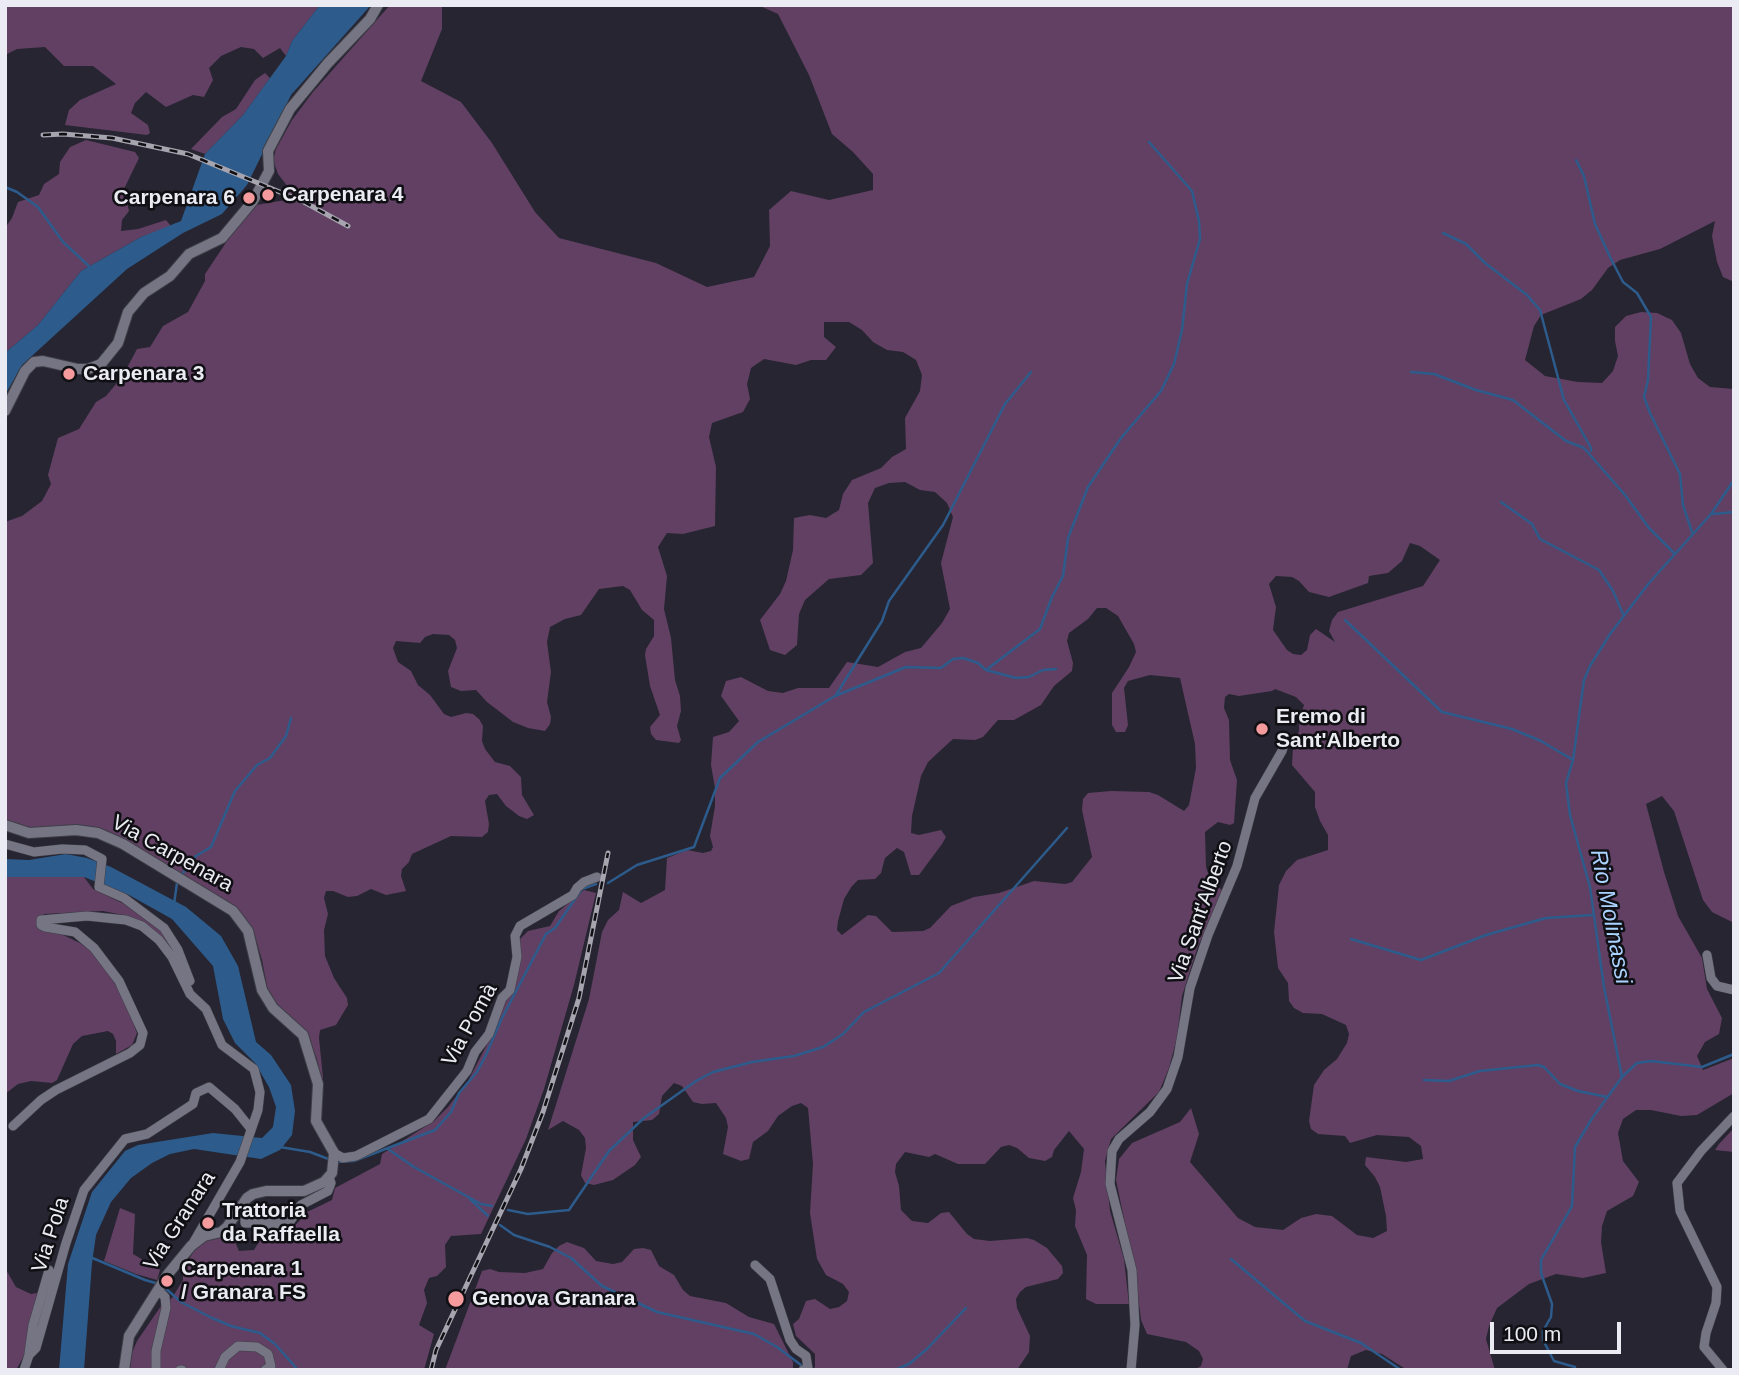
<!DOCTYPE html>
<meta charset="utf-8">
<style>
body{margin:0}
#map{position:relative;width:1739px;height:1375px;overflow:hidden;background:#262531;font-family:Helvetica,sans-serif}
canvas{display:block}
.frame{position:absolute;inset:0;border:7px solid #ebebf3;pointer-events:none}
.scale{position:absolute;left:1490px;top:1322px;width:131px;height:32px;box-sizing:border-box;border:4px solid #ebebf3;border-top:0;padding-left:9px;font-size:21px;line-height:24px;white-space:nowrap;color:#ebebf3;-webkit-text-stroke:5px #0f0f14;paint-order:stroke}
</style>
<div id="map">
<canvas width="1739" height="1375"></canvas>
<div class="frame"></div>
<div class="scale">100 m</div>
</div>
<script>
const c = document.querySelector('canvas').getContext('2d');
c.lineJoin = 'round';
function paint(path, color) {
  c.fillStyle = color;
  c.fill(path, 'evenodd');
}
function toPath(rows) {
  const path = new Path2D();
  for (const r of rows) {
    path.moveTo(r[0], r[1]);
    for (let i = 2; i < r.length; i += 2) path.lineTo(r[i], r[i + 1]);
  }
  return path;
}
function trace(path, color, width, dash) {
  c.strokeStyle = color;
  c.lineWidth = width;
  c.lineCap = dash ? 'butt' : 'round';
  c.setLineDash(dash || []);
  c.stroke(path);
}
function write(font, color, halo, rows, align = 'center') {
  c.font = font + ' Helvetica,sans-serif';
  c.lineWidth = 5;
  c.setLineDash([]);
  c.textBaseline = 'middle';
  c.strokeStyle = halo;
  c.fillStyle = color;
  for (const [text, x, y, turn = 0] of rows) {
    c.save();
    c.translate(x, y);
    c.rotate((+turn || 0) * Math.PI / 180);
    c.textAlign = isNaN(turn) ? turn : align;
    if (halo) c.strokeText(text, 0, 0);
    c.fillText(text, 0, 0);
    c.restore();
  }
}
paint(toPath([
 [5,5,320,5,292,41,286,56,280,48,263,58,254,49,241,47,221,56,209,68,213,80,204,97,193,95,166,107,146,92,135,103,131,113,148,125,150,133,147,135,65,125,69,110,80,100,116,84,93,66,64,66,45,47,17,49,5,55],
 [390,5,442,5,442,29,421,81,461,102,492,143,535,212,559,238,656,263,707,287,754,277,770,246,769,210,791,191,829,200,873,190,873,174,853,152,832,134,809,75,778,14,758,5,1734,5,1734,282,1723,277,1717,262,1712,236,1715,221,1660,249,1620,260,1608,268,1592,290,1581,299,1541,315,1534,326,1525,360,1545,376,1578,382,1602,383,1613,371,1618,356,1615,341,1615,327,1626,316,1641,312,1657,313,1672,320,1681,333,1690,364,1698,378,1710,387,1734,389,1734,923,1712,912,1703,900,1674,811,1662,796,1646,804,1664,872,1678,916,1702,958,1707,989,1722,1018,1719,1034,1705,1042,1697,1056,1703,1070,1734,1058,1734,1093,1697,1115,1681,1116,1651,1110,1636,1110,1623,1119,1618,1133,1623,1161,1639,1182,1633,1196,1607,1211,1602,1226,1601,1242,1606,1273,1583,1278,1556,1274,1529,1284,1497,1308,1489,1326,1486,1339,1495,1370,1407,1370,1382,1354,1366,1350,1351,1356,1347,1370,1194,1370,1201,1366,1203,1359,1199,1351,1186,1342,1147,1334,1141,1320,1135,1272,1116,1180,1119,1159,1132,1143,1180,1122,1191,1108,1199,1134,1190,1162,1238,1218,1255,1227,1283,1230,1301,1218,1316,1214,1332,1216,1357,1235,1373,1238,1387,1231,1386,1216,1380,1187,1375,1177,1365,1165,1366,1157,1406,1162,1423,1159,1421,1146,1409,1137,1377,1135,1350,1143,1345,1136,1318,1134,1311,1129,1309,1121,1314,1085,1324,1070,1337,1059,1347,1043,1349,1034,1346,1025,1322,1014,1303,1013,1294,1008,1289,1001,1288,983,1278,968,1274,932,1279,885,1286,871,1297,860,1328,850,1328,835,1320,821,1315,807,1315,792,1292,765,1293,747,1299,731,1299,720,1304,705,1296,697,1275,689,1272,691,1239,696,1229,694,1225,697,1224,708,1229,720,1230,760,1237,780,1234,823,1230,825,1218,822,1205,832,1206,867,1211,882,1222,890,1197,949,1182,996,1177,1038,1169,1068,1159,1092,1111,1139,1105,1161,1110,1211,1124,1259,1129,1304,1096,1304,1086,1299,1087,1255,1075,1226,1076,1210,1073,1198,1081,1172,1084,1149,1069,1131,1054,1150,1052,1157,1045,1161,1029,1158,1017,1148,1009,1145,1001,1147,985,1164,958,1164,935,1154,929,1157,905,1152,896,1164,895,1172,899,1186,901,1210,912,1221,928,1223,941,1213,949,1212,967,1234,974,1239,990,1241,1027,1238,1034,1240,1047,1248,1062,1266,1063,1273,1058,1279,1026,1287,1020,1292,1016,1299,1017,1308,1030,1336,1029,1352,1017,1370,812,1370,815,1367,815,1354,796,1336,793,1324,799,1319,806,1301,815,1299,830,1309,839,1307,847,1301,849,1292,843,1284,826,1275,817,1259,810,1213,813,1164,808,1108,801,1103,792,1106,778,1116,768,1131,753,1142,749,1159,741,1161,723,1154,728,1127,726,1118,716,1103,702,1104,693,1102,682,1086,674,1083,662,1096,659,1114,652,1120,633,1122,633,1140,641,1157,635,1165,613,1180,594,1185,585,1183,581,1175,586,1148,585,1138,579,1130,563,1121,548,1130,589,999,602,932,608,920,619,910,623,892,641,903,665,890,667,858,687,850,703,853,711,851,713,847,710,836,715,806,715,788,711,765,713,737,729,732,739,721,721,696,726,681,741,677,768,691,783,693,798,688,829,688,847,662,878,667,905,652,921,648,942,623,950,609,941,563,953,517,947,503,935,492,920,490,905,482,889,483,875,488,868,503,873,563,861,575,829,579,805,600,799,614,797,645,785,655,770,650,760,620,780,594,786,581,793,550,794,518,810,515,826,518,839,510,843,494,852,480,881,468,892,457,906,449,905,418,920,391,922,375,916,360,903,352,887,350,873,342,862,330,849,322,824,322,824,337,836,347,826,360,811,360,796,365,764,359,751,368,747,384,750,399,743,412,712,423,709,437,716,467,715,526,683,534,667,533,658,547,667,576,664,609,671,638,675,680,680,696,681,711,677,726,681,740,679,743,656,740,651,734,650,727,660,715,650,686,645,655,646,649,654,636,654,620,642,610,630,590,623,586,599,589,581,615,565,619,550,627,547,642,551,672,547,702,551,717,550,724,545,731,528,728,513,722,487,702,476,690,461,691,451,687,448,671,457,648,455,640,449,635,433,634,425,637,420,643,396,641,393,648,398,662,411,671,418,685,430,695,444,714,451,717,466,713,473,714,479,719,483,726,482,741,485,749,495,762,510,766,521,777,522,795,534,815,527,819,519,816,506,806,497,794,489,795,485,801,489,824,488,832,482,837,451,836,412,854,409,862,402,869,401,876,406,891,386,895,371,889,357,896,348,897,333,891,326,891,324,898,328,914,324,930,325,956,334,978,347,998,348,1005,336,1025,320,1030,319,1038,323,1078,320,1078,317,1059,306,1032,277,1006,268,991,262,960,253,930,235,907,123,839,22,827,5,820,5,522,22,516,42,501,51,484,48,475,58,438,79,429,96,402,106,396,122,377,137,349,150,347,163,326,188,312,205,281,205,274,231,235,256,205,286,200,288,187,278,174,273,160,276,149,292,120,313,92],
 [1410,543,1420,546,1440,560,1423,586,1338,612,1332,620,1329,631,1335,642,1316,629,1310,635,1307,650,1301,655,1293,654,1287,650,1273,630,1276,607,1269,584,1276,576,1292,577,1299,581,1309,592,1329,597,1368,583,1369,576,1388,573,1402,561],
 [1097,608,1106,608,1118,616,1134,644,1136,652,1129,667,1112,693,1112,725,1116,732,1125,732,1128,725,1124,688,1128,681,1150,675,1180,678,1195,744,1196,768,1189,805,1184,811,1158,795,1149,792,1111,791,1088,793,1083,799,1082,810,1092,857,1072,882,1065,884,1034,881,999,893,974,897,951,906,930,928,923,931,892,932,876,916,868,915,842,935,837,930,838,921,844,899,852,886,858,880,875,879,881,873,885,858,897,848,904,852,911,875,919,875,942,844,946,837,941,830,919,835,911,833,912,816,921,776,928,762,953,739,975,740,983,737,998,720,1014,720,1041,705,1054,686,1072,671,1073,663,1067,641,1069,633,1088,619],
 [265,73,270,78,243,115,205,154,191,149,222,117,236,109,255,80],
 [86,140,135,152,139,158,124,189,129,211,122,220,121,231,138,229,166,220,171,226,141,237,81,271,38,325,5,353,5,228,12,218,18,202,39,195,44,184,59,174,60,162,70,147],
 [26,876,84,877,93,889,143,913,159,926,170,942,168,945,143,922,123,915,103,911,44,914,36,923,38,928,61,934,80,943,92,952,108,972,124,1000,137,1033,132,1045,116,1054,116,1041,113,1034,108,1031,82,1036,73,1044,57,1080,52,1083,31,1081,18,1084,5,1094,5,877],
 [584,890,596,893,574,985,544,1089,526,1139,481,1234,451,1236,445,1245,446,1267,437,1276,429,1278,424,1290,427,1303,419,1325,434,1334,424,1370,130,1370,131,1355,137,1341,161,1306,172,1298,183,1280,183,1268,194,1251,207,1240,232,1235,239,1251,254,1250,263,1235,292,1229,307,1212,332,1200,335,1188,380,1164,382,1154,434,1121,448,1107,468,1081,495,1029,505,1002,513,991,520,963,520,939,528,931,550,926,559,911],
 [1734,1128,1734,1152,1715,1150,1719,1144],
 [120,1208,135,1214,133,1254,160,1270,157,1280,136,1274,104,1261],
 [567,1242,584,1248,596,1261,613,1264,622,1262,634,1249,643,1248,651,1250,659,1266,674,1275,683,1290,690,1296,726,1303,749,1317,774,1324,793,1362,793,1368,790,1370,445,1370,482,1271,490,1269,499,1272,525,1273,543,1269,552,1253,559,1246],
 [5,1268,16,1287,31,1294,37,1293,25,1354,16,1370,5,1370]
]), '#614063');
paint(toPath([
 [320,5,371,5,291,95,247,185,222,214,183,233,127,269,22,365,5,395,5,353,38,325,81,271,141,237,181,221,205,154,243,115,286,56,292,41],
 [66,854,87,858,111,867,186,907,221,936,238,966,256,1042,271,1055,291,1085,295,1111,292,1135,280,1150,261,1159,194,1149,170,1154,152,1163,131,1178,111,1202,96,1235,92,1263,84,1370,59,1370,68,1264,92,1192,125,1151,138,1145,213,1133,262,1138,273,1127,276,1107,269,1087,255,1063,235,1043,223,1019,213,966,172,919,129,895,84,877,5,877,5,859,29,860]
]), '#2d5c8c');
trace(toPath([
 [1576,160,1584,176,1595,224,1610,257,1623,282,1637,293,1651,317,1648,380,1644,397,1650,413,1680,474,1683,505,1692,532],
 [5,187,17,192,38,207,63,242,91,268],
 [1443,233,1466,244,1485,263,1527,295,1540,310,1564,400,1591,448,1591,451],
 [1411,372,1434,374,1476,390,1513,400,1566,441,1584,448,1625,495,1649,528,1675,554],
 [1501,502,1532,524,1540,539,1599,570,1613,591,1623,614],
 [1713,514,1734,512],
 [1345,620,1442,712,1512,729,1541,741,1573,760],
 [986,670,1040,629,1052,597,1063,576,1068,538,1088,487,1121,438,1161,391,1174,364,1182,330,1187,284,1200,239,1199,221,1192,191,1149,142],
 [836,695,882,621,889,601,943,525,1005,404,1031,372],
 [180,877,196,856,211,847,235,791,257,765,270,758,286,736,291,718],
 [608,883,637,865,694,847,720,778,758,742,835,696,906,667,941,668,953,659,963,658,978,663,986,670,1016,678,1029,677,1043,670,1056,669],
 [174,904,177,883],
 [1351,939,1421,960,1486,935,1546,918,1592,915],
 [1623,1076,1637,1063,1651,1061,1702,1067,1734,1054],
 [1424,1080,1449,1081,1480,1071,1538,1065,1544,1067,1560,1084,1578,1091,1607,1097],
 [280,1147,310,1152,331,1160],
 [388,1149,414,1167,481,1204,492,1206],
 [338,1162,354,1161,435,1130,451,1112,459,1093,477,1072,486,1055,501,1020,546,934,555,928,582,889,596,884],
 [470,1199,488,1216],
 [508,1210,528,1214,569,1210,609,1151,644,1118,696,1081,713,1072,752,1062,794,1056,823,1047,843,1034,864,1012,939,973,1067,828],
 [500,1225,514,1235,550,1247,571,1258,602,1286,657,1312,754,1334,777,1347,805,1368],
 [90,1257,145,1280,159,1284],
 [1231,1259,1305,1321,1361,1343,1401,1370],
 [164,1287,181,1302,212,1318,231,1326,260,1333,275,1344,298,1370],
 [895,1370,909,1364,927,1349,966,1308],
 [1575,1370,1575,1367,1554,1361,1543,1340,1543,1331,1551,1317,1552,1304,1541,1273,1541,1260,1572,1206,1575,1147,1591,1120,1622,1077,1604,987,1590,887,1570,815,1566,783,1573,760,1584,680,1590,666,1610,634,1649,583,1711,514,1734,480]
]), '#2d5c8c', 2.5);
const minor = toPath([
 [5,844,34,852,62,849,85,850,102,859,99,887,124,898,164,928,178,950,190,981],
 [1707,955,1711,978,1717,986,1734,990],
 [13,1126,41,1100,56,1090,130,1053,140,1045,143,1033,119,981,94,948,75,932,45,927,41,925,41,920,87,916,126,920,142,926,159,940,172,957,190,994,206,1009,222,1045,254,1069,260,1092,258,1110,240,1162,192,1245],
 [334,1153,343,1158,356,1156,429,1119,467,1071,475,1052,489,1034,502,998,510,990,517,957,515,936,520,926,573,895,577,888,584,882,597,877],
 [245,1213,245,1223,289,1223,301,1205,328,1191,331,1183,329,1177],
 [256,1233,274,1227],
 [755,1265,770,1279,790,1340,796,1349,806,1356,808,1368,803,1370],
 [29,1353,33,1325,49,1270],
 [24,1370,29,1355,36,1348,66,1243,84,1190,125,1139,147,1134,193,1104,196,1093,209,1087,235,1109,251,1129],
 [156,1370,156,1351,166,1308,165,1297,158,1290],
 [180,1370,182,1370],
 [219,1370,225,1357,238,1346,257,1347,268,1354,271,1366,265,1370],
 [1131,1370,1135,1325,1132,1270,1110,1184,1112,1151,1119,1139,1150,1112,1167,1089,1178,1057,1190,988,1208,935,1237,866,1255,798,1282,751,1285,742],
 [1723,1370,1704,1347,1706,1333,1716,1303,1717,1287,1680,1211,1677,1183,1701,1151,1734,1116]
]);
const tertiary = toPath([
 [5,411,25,371,34,362,43,361,78,369,88,369,101,364,118,343,128,312,144,293,170,276,189,254,222,238,253,201,269,171,268,151,290,109,328,63,370,19,378,5],
 [5,825,29,833,76,830,98,833,123,844,233,911,248,931,262,990,273,1008,303,1035,318,1084,316,1121,334,1153,332,1173,324,1182,304,1191,266,1191,253,1194,247,1198,227,1227,221,1232,204,1236,191,1246,168,1274,129,1336,124,1370]
]);
trace(minor, '#3f3f48', 10);
trace(tertiary, '#3f3f48', 12);
trace(minor, '#767583', 9);
trace(tertiary, '#767583', 10);
const rail = toPath([
 [43,135,63,134,112,138,188,154,304,202,348,226],
 [431,1370,436,1350,521,1169,543,1112,579,998,608,853]
]);
trace(rail, '#a6a5af', 5);
trace(rail, '#0f0f14', 2.5, [8]);
for (const [x, y, r, color] of [
 [268,195,7,"#f59b9d"],
 [249,198,7,"#f59b9d"],
 [69,374,7,"#f59b9d"],
 [1262,729,7,"#f59b9d"],
 [208,1223,7,"#f59b9d"],
 [167,1281,7,"#f59b9d"],
 [456,1299,9,"#f59b9d"]
]) {
  const dot = new Path2D();
  dot.arc(x, y, r, 0, 2 * Math.PI);
  c.fillStyle = color;
  c.fill(dot);
  trace(dot, '#0f0f14', 2.5);
}
write('bold 21px', '#ebebf3', '#0f0f14', [
 ["Carpenara 4",282,195],
 ["Carpenara 6",235,198,"right"],
 ["Carpenara 3",83,374],
 ["Eremo di",1276,717],
 ["Sant'Alberto",1276,741],
 ["Trattoria",222,1211],
 ["da Raffaella",222,1235],
 ["Carpenara 1",181,1269],
 ["/ Granara FS",181,1293],
 ["Genova Granara",472,1299]
], 'left');
write('21px', '#ebebf3', '#0f0f14', [
 ["Via Carpenara",172,854,29],
 ["Via Sant'Alberto",1201,912,-70],
 ["Via Pomà",470,1025,-61],
 ["Via Granara",180,1221,-57],
 ["Via Pola",51,1235,-72]
]);
write('italic 23px', '#abd3ff', '#0f0f14', [
 ["Rio Molinassi",1610,917,79]
]);
</script>
